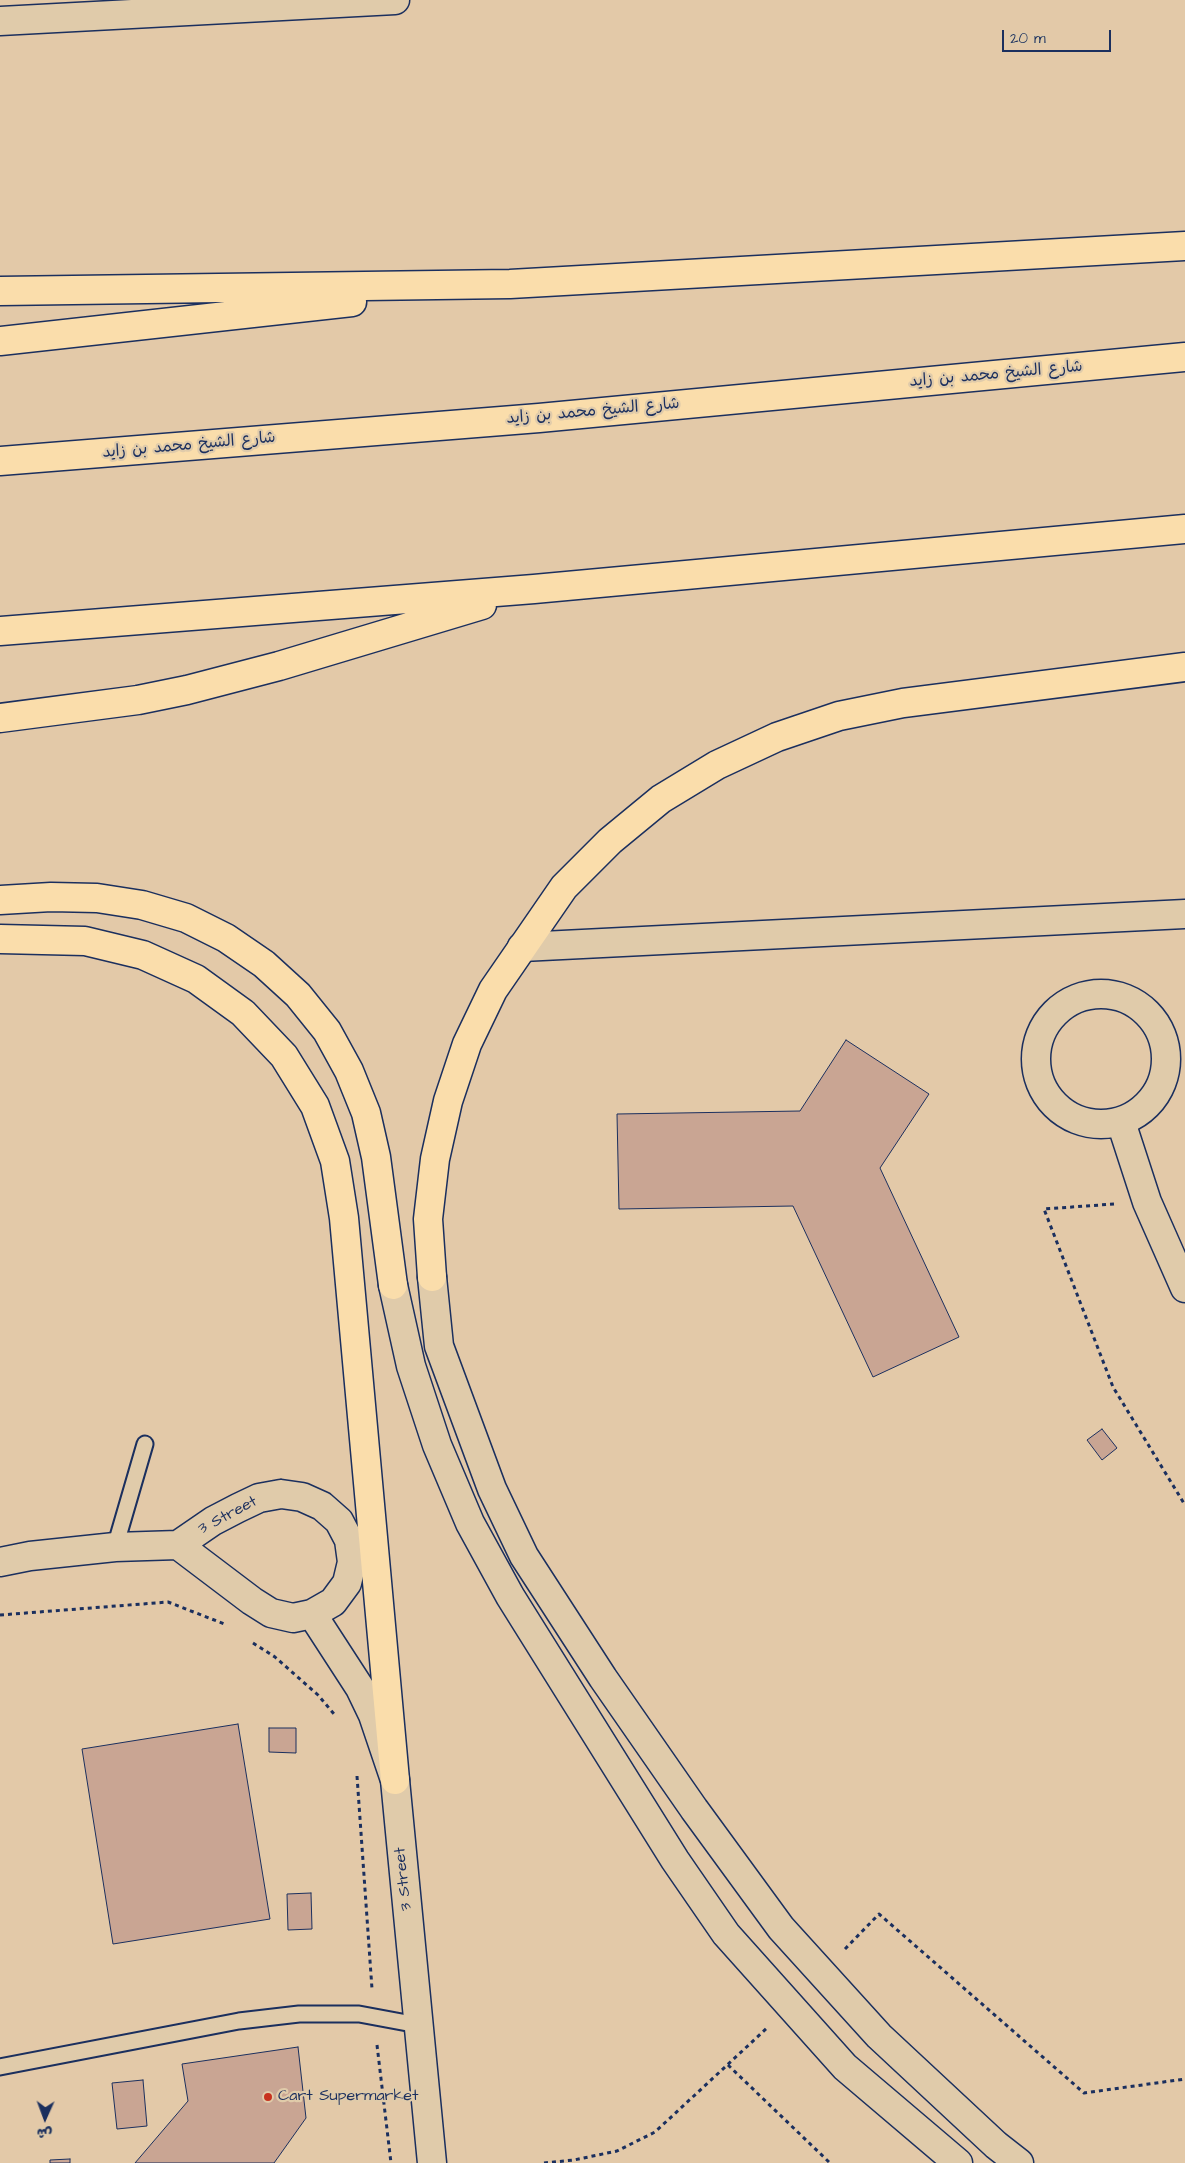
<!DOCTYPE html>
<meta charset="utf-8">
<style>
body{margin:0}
#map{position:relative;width:1185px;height:2163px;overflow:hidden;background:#e3c9a8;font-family:"Architects Daughter","Playpen Sans Arabic",sans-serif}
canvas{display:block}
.north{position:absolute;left:20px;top:2093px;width:50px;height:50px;-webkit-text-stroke:4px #e0cbaa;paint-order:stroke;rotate:182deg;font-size:14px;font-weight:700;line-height:20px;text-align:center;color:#1b2f5e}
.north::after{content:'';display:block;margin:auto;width:18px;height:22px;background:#1b2f5e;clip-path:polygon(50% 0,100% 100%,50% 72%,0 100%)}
.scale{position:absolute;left:1002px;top:30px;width:109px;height:22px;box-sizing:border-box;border:2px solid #1b2f5e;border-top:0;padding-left:6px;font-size:15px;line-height:18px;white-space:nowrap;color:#1b2f5e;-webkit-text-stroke:4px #e0cbaa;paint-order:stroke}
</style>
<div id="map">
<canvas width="1185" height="2163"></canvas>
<div class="north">ش</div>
<div class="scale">20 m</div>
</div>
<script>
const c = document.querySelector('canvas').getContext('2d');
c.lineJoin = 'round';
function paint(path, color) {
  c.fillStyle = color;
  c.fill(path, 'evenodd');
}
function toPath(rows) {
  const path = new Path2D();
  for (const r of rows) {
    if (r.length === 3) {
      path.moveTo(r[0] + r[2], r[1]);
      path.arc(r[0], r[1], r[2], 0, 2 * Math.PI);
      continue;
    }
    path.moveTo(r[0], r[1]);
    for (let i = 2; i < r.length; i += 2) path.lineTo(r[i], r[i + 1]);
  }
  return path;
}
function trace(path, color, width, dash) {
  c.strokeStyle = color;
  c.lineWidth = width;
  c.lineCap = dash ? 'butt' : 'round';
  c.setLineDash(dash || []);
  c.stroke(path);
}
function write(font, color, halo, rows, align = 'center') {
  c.font = font + ' "Architects Daughter","Playpen Sans Arabic",sans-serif';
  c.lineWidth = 4.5;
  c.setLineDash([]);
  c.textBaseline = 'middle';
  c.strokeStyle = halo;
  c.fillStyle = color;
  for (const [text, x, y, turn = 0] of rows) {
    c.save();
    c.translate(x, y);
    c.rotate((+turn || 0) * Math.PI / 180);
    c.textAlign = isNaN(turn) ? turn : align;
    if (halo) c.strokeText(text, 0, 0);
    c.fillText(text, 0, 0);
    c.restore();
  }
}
const building = toPath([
 [846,1040,929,1094,880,1168,959,1337,873,1377,793,1206,619,1209,617,1114,800,1111,846,1040],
 [1102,1429,1117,1448,1102,1460,1087,1440,1102,1429],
 [238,1724,270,1919,113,1944,82,1749,238,1724],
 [269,1728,296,1728,296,1753,269,1752,269,1728],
 [311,1893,312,1929,288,1930,287,1894,311,1893],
 [298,2047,306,2118,274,2163,135,2163,188,2101,182,2064,298,2047],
 [143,2080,147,2126,117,2129,112,2083,143,2080],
 [70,2159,70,2163,50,2163,50,2160,70,2159]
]);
paint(building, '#c9a593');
trace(building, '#1b2f5e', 1);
const lane = toPath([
 [115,1547,145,1444],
 [0,2067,239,2021,299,2014,359,2014,418,2025]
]);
const street = toPath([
 [522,947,1185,914],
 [1101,1059,65],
 [1121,1122,1147,1202,1185,1288],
 [432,1277,439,1346,492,1489,524,1556,603,1678,694,1809,781,1928,879,2036,996,2145,1019,2163],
 [393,1285,411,1366,437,1445,470,1523,510,1596,675,1860,726,1934,845,2067,958,2163],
 [281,1494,302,1497,322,1506,339,1521,349,1540,352,1562,347,1583,333,1602,312,1614,293,1618,271,1613,252,1601,178,1545,213,1521,238,1508,259,1498,281,1494],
 [0,1562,30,1556,115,1547,178,1545],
 [312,1614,360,1688,373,1715,395,1780,432,2163]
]);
const secondary = toPath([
 [0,21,395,0]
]);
const highway = toPath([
 [0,291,510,284,1185,246],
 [0,341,352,302],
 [0,461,539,418,1185,357],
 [0,631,534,589,1185,529],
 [0,718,138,700,187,690,279,666,482,605],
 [0,900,51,897,97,898,142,905,186,918,226,938,264,964,298,995,327,1031,349,1071,366,1113,376,1157,393,1285],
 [0,939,85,941,143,955,196,979,243,1013,284,1056,315,1106,335,1161,344,1218,395,1780],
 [432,1277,428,1219,435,1159,448,1101,467,1044,493,990,564,887,610,841,661,799,717,765,777,737,839,716,903,703,1185,667]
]);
trace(lane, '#1b2f5e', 19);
trace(street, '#1b2f5e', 31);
trace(secondary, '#1b2f5e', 31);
trace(highway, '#1b2f5e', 31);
trace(toPath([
 [1114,1204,1044,1209,1113,1387,1185,1505],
 [0,1615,168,1602,227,1625],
 [253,1643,275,1657,318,1695,334,1714],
 [357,1776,372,1989],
 [845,1949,879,1914,1084,2093,1185,2079],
 [377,2045,391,2163],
 [728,2065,830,2163],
 [544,2163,574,2160,617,2151,655,2132,767,2028]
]), '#1b2f5e', 3, [4, 4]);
trace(lane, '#e0cbaa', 15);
trace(street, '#e0cbaa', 28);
trace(secondary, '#e0cbaa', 28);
trace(highway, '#faddab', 28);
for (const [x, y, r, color] of [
 [268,2097,5,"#c8321e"]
]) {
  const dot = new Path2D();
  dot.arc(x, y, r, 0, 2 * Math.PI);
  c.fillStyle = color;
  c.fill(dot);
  trace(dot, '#e0cbaa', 2);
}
write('16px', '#1b2f5e', '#e0cbaa', [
 ["شارع الشيخ محمد بن زايد",996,375,-5],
 ["شارع الشيخ محمد بن زايد",593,412,-5],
 ["شارع الشيخ محمد بن زايد",189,446,-5],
 ["3 Street",228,1516,-28],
 ["3 Street",404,1879,-96]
]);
write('16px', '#1b2f5e', '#e0cbaa', [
 ["Cart Supermarket",278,2097]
], 'left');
</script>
